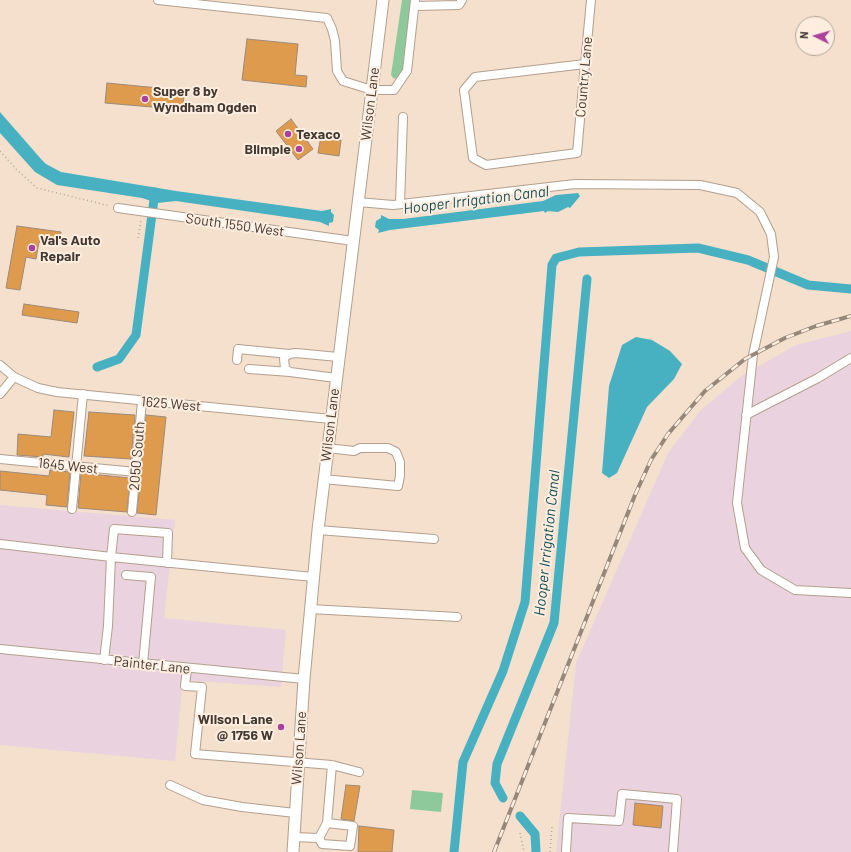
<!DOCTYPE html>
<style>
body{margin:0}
#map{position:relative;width:851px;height:852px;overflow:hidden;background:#f4e0cd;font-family:Barlow,sans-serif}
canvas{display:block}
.north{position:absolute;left:795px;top:16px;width:40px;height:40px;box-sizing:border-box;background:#ffeedf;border:1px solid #b3a69a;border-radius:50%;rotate:275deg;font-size:11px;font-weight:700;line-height:16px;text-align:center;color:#413932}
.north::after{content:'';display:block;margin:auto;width:14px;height:18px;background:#ad3f9d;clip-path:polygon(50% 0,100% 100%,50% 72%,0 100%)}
</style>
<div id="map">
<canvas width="851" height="852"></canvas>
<div class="north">N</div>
</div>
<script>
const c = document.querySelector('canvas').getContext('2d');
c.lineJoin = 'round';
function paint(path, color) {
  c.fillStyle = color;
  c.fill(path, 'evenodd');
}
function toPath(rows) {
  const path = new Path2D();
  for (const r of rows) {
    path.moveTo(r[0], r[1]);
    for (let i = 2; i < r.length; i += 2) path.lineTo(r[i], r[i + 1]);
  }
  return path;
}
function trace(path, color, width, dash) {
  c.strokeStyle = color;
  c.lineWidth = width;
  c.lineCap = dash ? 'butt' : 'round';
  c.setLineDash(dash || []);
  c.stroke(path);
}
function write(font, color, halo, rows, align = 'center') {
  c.font = font + ' Barlow,sans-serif';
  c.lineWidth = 4;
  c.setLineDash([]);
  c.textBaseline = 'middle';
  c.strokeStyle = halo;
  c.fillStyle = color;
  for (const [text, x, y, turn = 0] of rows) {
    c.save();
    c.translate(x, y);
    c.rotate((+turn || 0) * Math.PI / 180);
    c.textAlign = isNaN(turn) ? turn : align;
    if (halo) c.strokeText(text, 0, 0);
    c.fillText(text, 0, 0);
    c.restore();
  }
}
paint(toPath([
 [851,331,851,852,556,852,576,663,668,453,700,411,740,377,796,345],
 [0,505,175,520,164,618,286,630,281,687,183,680,175,761,0,745]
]), '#ead3df');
paint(toPath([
 [402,0,416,0,406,66,401,76,396,79,393,78,391,75],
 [412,790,443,793,441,812,410,809]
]), '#8ec99b');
paint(toPath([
 [0,112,41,159,46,164,61,172,176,191,322,211,331,209,331,212,334,215,333,222,329,223,329,226,320,222,176,201,157,203,142,198,57,185,35,172,0,133],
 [578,193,580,196,570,208,568,207,558,212,548,211,545,213,544,211,390,230,378,233,379,230,375,227,376,221,381,218,381,215,389,219,403,219,543,201,556,195],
 [636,337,652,340,670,351,682,364,674,379,647,407,617,473,609,478,602,473,609,386,622,345]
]), '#47b1c2');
trace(toPath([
 [97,367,119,359,136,335,155,192],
 [503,798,495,783,497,764,554,623,587,279],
 [520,816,535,834,536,852],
 [454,852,463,762,503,671,525,602,552,265,556,258,579,252,698,248,748,260,808,285,851,289]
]), '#47b1c2', 9);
const building = toPath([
 [247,39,298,44,295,75,307,76,306,87,242,80,247,39],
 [107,83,179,90,178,94,184,95,183,106,177,105,176,109,105,103,107,83],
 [291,119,313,149,298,160,276,131,291,119],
 [321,136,341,140,339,156,318,153,321,136],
 [17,226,61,232,59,245,39,242,36,259,26,257,20,290,6,288,17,226],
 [24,304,79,312,77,323,22,315,24,304],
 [54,410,74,412,69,457,43,454,43,457,17,455,18,434,51,437,54,410],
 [89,412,135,415,131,459,84,456,89,412],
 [146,415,166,417,156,515,137,513,146,415],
 [50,470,70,472,67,507,46,505,47,495,0,490,0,471,49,476,50,470],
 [81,473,130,478,127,512,78,508,81,473],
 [346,785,360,786,354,821,341,819,346,785],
 [635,803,663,806,661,828,633,825,635,803],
 [359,826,394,830,392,852,358,852,359,826]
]);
paint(building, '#de9a4d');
trace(building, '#9c8a78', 1);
const minor = toPath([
 [158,0,327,18,332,29,335,41,337,71,343,81,372,90,394,90,407,71,415,0],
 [415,6,459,5,462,0],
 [585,64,475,77,464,90,473,158,486,165,577,153,585,64,591,0],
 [358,202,393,205,575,184,700,185,737,193,760,212,771,234,774,257,753,355,737,503,745,548,761,570,795,590,851,593],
 [400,204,403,117],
 [118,208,353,241],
 [237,360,238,349,289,354],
 [0,365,14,377,38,388,57,392,331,419],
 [249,369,290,372],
 [336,378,290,372,285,369,284,358,289,354,296,353,338,357],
 [0,394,14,377],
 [746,415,818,378,851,358],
 [0,459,136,472],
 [323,479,398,486,400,476,400,462,396,452,388,448,360,448,354,451,327,448],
 [72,509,83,394],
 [132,512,142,401],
 [318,530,434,539],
 [0,544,111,557,114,529,168,533,167,563],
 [126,575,151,577,143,664],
 [310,609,457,617],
 [0,649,304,679],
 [104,660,108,626,111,557,313,577],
 [187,668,185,686,202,687,195,754,332,765,327,823],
 [332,765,359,772],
 [170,785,203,800,242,807,295,813],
 [293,837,319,838,322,844,350,846,353,826,327,823,319,838],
 [566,852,568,818,619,821,622,794,677,799,673,852]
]);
const major = toPath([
 [293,852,304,679,318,530,383,0]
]);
trace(minor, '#b29f8d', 10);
trace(major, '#b29f8d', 13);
trace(toPath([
 [0,151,17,170,37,188,110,206],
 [138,238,141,220],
 [520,833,524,852],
 [550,852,552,827]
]), '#b4a596', 1.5, [1, 3]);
trace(minor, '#fff', 8);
trace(major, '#fff', 11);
const rail = toPath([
 [494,852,635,495,651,460,668,434,705,391,745,359,785,338,816,326,851,316]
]);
trace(rail, '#95877a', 4);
trace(rail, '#ffeedf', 2.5, [8]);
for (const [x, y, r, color] of [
 [145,99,4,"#ad3f9d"],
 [288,134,4,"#ad3f9d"],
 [299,149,4,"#ad3f9d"],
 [32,248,4,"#ad3f9d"],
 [281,727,4,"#ad3f9d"]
]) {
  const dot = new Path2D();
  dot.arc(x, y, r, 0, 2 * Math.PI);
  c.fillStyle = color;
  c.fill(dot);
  trace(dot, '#ffeedf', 1.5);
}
write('14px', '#413932', '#ffeedf', [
 ["Country Lane",584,77,-85],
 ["Wilson Lane",370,104,-83],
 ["South 1550 West",235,225,8],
 ["1625 West",171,404,5],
 ["Wilson Lane",330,425,-83],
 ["2050 South",137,456,-85],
 ["1645 West",68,466,6],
 ["Painter Lane",152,665,6],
 ["Wilson Lane",299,748,-86]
]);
write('bold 14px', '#413932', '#ffeedf', [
 ["Super 8 by",153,91],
 ["Wyndham Ogden",153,107],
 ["Texaco",296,134],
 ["Blimpie",291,149,"right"],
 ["Val's Auto",40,240],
 ["Repair",40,256],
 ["Wilson Lane",273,719,"right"],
 ["@ 1756 W",273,735,"right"]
], 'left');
write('italic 15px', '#114e58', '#ffeedf', [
 ["Hooper Irrigation Canal",476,200,-7],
 ["Hooper Irrigation Canal",547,543,-84]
]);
</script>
